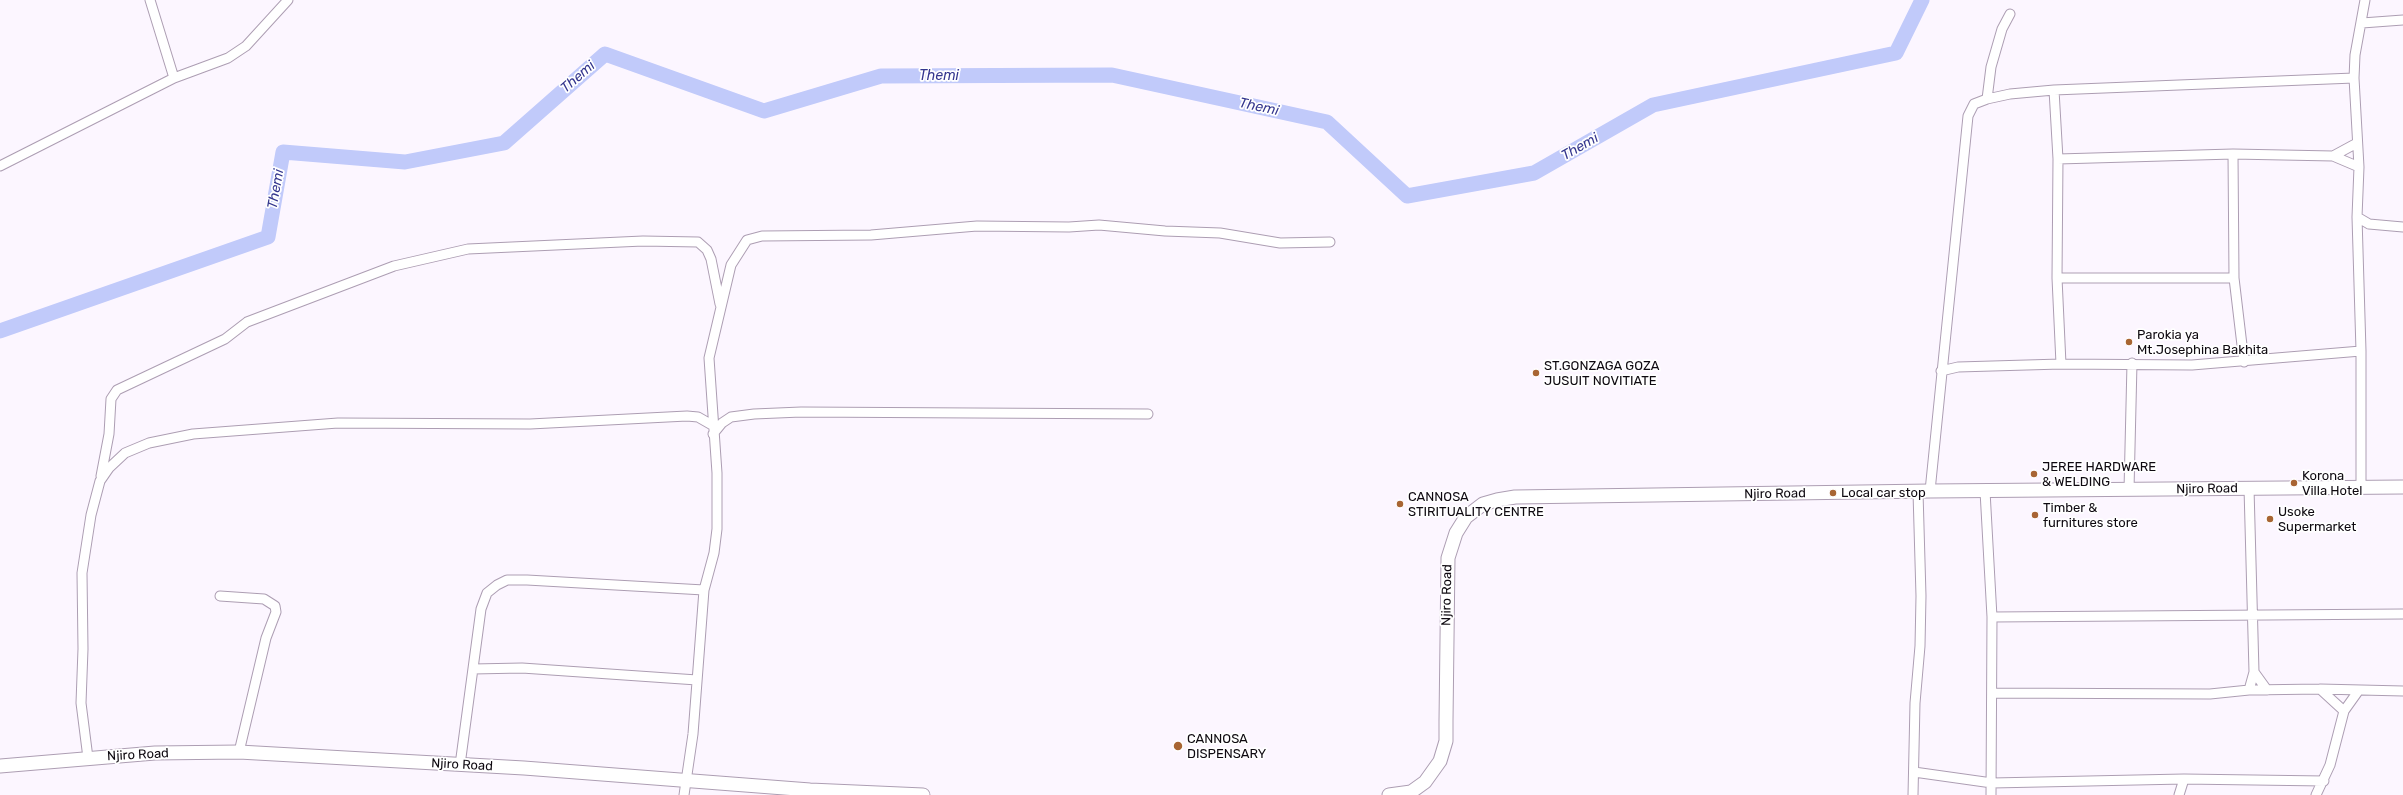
<!DOCTYPE html>
<style>
body{margin:0}
canvas{display:block;background:#fcf6ff}
</style>
<canvas width="2403" height="795"></canvas>
<script>
const c = document.querySelector('canvas').getContext('2d');
c.lineJoin = 'round';
function toPath(rows) {
  const path = new Path2D();
  for (const r of rows) {
    path.moveTo(r[0], r[1]);
    for (let i = 2; i < r.length; i += 2) path.lineTo(r[i], r[i + 1]);
  }
  return path;
}
function trace(path, color, width, dash) {
  c.strokeStyle = color;
  c.lineWidth = width;
  c.lineCap = dash ? 'butt' : 'round';
  c.setLineDash(dash || []);
  c.stroke(path);
}
function write(font, color, halo, rows, align = 'center') {
  c.font = font + ' Rubik,sans-serif';
  c.lineWidth = 3.5;
  c.setLineDash([]);
  c.textBaseline = 'middle';
  c.strokeStyle = halo;
  c.fillStyle = color;
  for (const [text, x, y, turn = 0] of rows) {
    c.save();
    c.translate(x, y);
    c.rotate((+turn || 0) * Math.PI / 180);
    c.textAlign = isNaN(turn) ? turn : align;
    if (halo) c.strokeText(text, 0, 0);
    c.fillText(text, 0, 0);
    c.restore();
  }
}
trace(toPath([
 [0,331,268,237,283,152,405,162,504,143,605,54,764,111,881,76,1112,75,1327,122,1407,196,1534,173,1653,105,1896,53,1922,0]
]), '#c1cafa', 15);
const street = toPath([
 [150,0,174,78],
 [2362,23,2403,20],
 [2054,90,2058,159,2057,278,2061,364],
 [1987,99,1991,67,2002,29,2010,14],
 [2233,154,2234,278,2244,362],
 [2333,156,2359,167],
 [2058,159,2233,154,2333,156,2357,143],
 [0,166,174,78,228,58,246,46,288,0],
 [2357,217,2369,224,2403,227],
 [2057,278,2234,278],
 [1941,371,1958,367,2061,364,2192,365,2361,351],
 [713,434,722,423,731,417,754,414,801,412,1148,414],
 [101,476,109,434,111,399,117,390,225,339,247,322,394,266,468,249,643,241,698,242,707,250,711,259,720,304],
 [2361,488,2361,351,2357,217,2359,167,2354,78,2355,55,2365,0],
 [2129,490,2132,363],
 [1930,491,1968,116,1974,104,1987,99,2010,94,2054,90,2354,78],
 [1985,491,1992,617,1991,795],
 [220,596,264,599,275,606,276,612,266,638,239,752],
 [1992,617,2403,614],
 [473,669,522,668,697,680],
 [2254,672,2267,690],
 [2320,689,2344,711],
 [2249,690,2254,672,2249,488],
 [1993,693,2210,694,2249,690,2320,689,2403,691],
 [88,758,81,703,83,649,82,573,91,515,100,481,109,468,125,453,149,443,193,434,338,423,530,424,687,416,698,417,712,425],
 [460,765,481,609,487,593,497,585,507,580,527,580,704,590],
 [1914,772,1992,783,2184,779,2324,781],
 [684,795,693,734,704,590,714,553,717,529,717,473,709,358,731,265,747,240,762,236,871,235,977,226,1069,227,1099,225,1165,231,1220,233,1280,243,1330,242],
 [1913,795,1915,703,1920,646,1921,596,1918,492],
 [2179,795,2184,779],
 [2316,795,2330,765,2344,711,2359,690]
]);
const secondary = toPath([
 [0,766,155,753,239,752,524,768,810,790,923,795],
 [1389,795,1411,792,1425,782,1440,761,1446,741,1446,721,1448,558,1456,533,1466,517,1483,504,1497,500,1515,497,1930,491,2403,487]
]);
trace(street, '#ad9eb3', 11);
trace(secondary, '#ad9eb3', 15);
trace(street, '#fff', 9);
trace(secondary, '#fff', 13);
for (const [x, y, r, color] of [
 [2129,342,4,"#a86533"],
 [1536,373,4,"#a86533"],
 [2034,474,4,"#a86533"],
 [2294,483,4,"#a86533"],
 [1833,493,4,"#a86533"],
 [1400,504,4,"#a86533"],
 [2035,515,4,"#a86533"],
 [2270,519,4,"#a86533"],
 [1178,746,5,"#a86533"]
]) {
  const dot = new Path2D();
  dot.arc(x, y, r, 0, 2 * Math.PI);
  c.fillStyle = color;
  c.fill(dot);
  trace(dot, '#fff', 1.5);
}
write('13px', '#0e0910', '#fff', [
 ["Parokia ya",2137,335],
 ["Mt.Josephina Bakhita",2137,350],
 ["ST.GONZAGA GOZA",1544,366],
 ["JUSUIT NOVITIATE",1544,381],
 ["JEREE HARDWARE",2042,467],
 ["& WELDING",2042,482],
 ["Korona",2302,476],
 ["Villa Hotel",2302,491],
 ["Local car stop",1841,493],
 ["CANNOSA",1408,497],
 ["STIRITUALITY CENTRE",1408,512],
 ["Timber &",2043,508],
 ["furnitures store",2043,523],
 ["Usoke",2278,512],
 ["Supermarket",2278,527],
 ["CANNOSA",1187,739],
 ["DISPENSARY",1187,754]
], 'left');
write('13px', '#0e0910', '#fff', [
 ["Njiro Road",2207,489,-1],
 ["Njiro Road",1775,494,-1],
 ["Njiro Road",1447,595,-89],
 ["Njiro Road",138,755,-3],
 ["Njiro Road",462,765,3]
]);
write('italic 14px', '#34368e', '#fff', [
 ["Themi",939,76],
 ["Themi",578,77,-41],
 ["Themi",1259,107,12],
 ["Themi",1580,147,-30],
 ["Themi",276,189,-80]
]);
</script>
